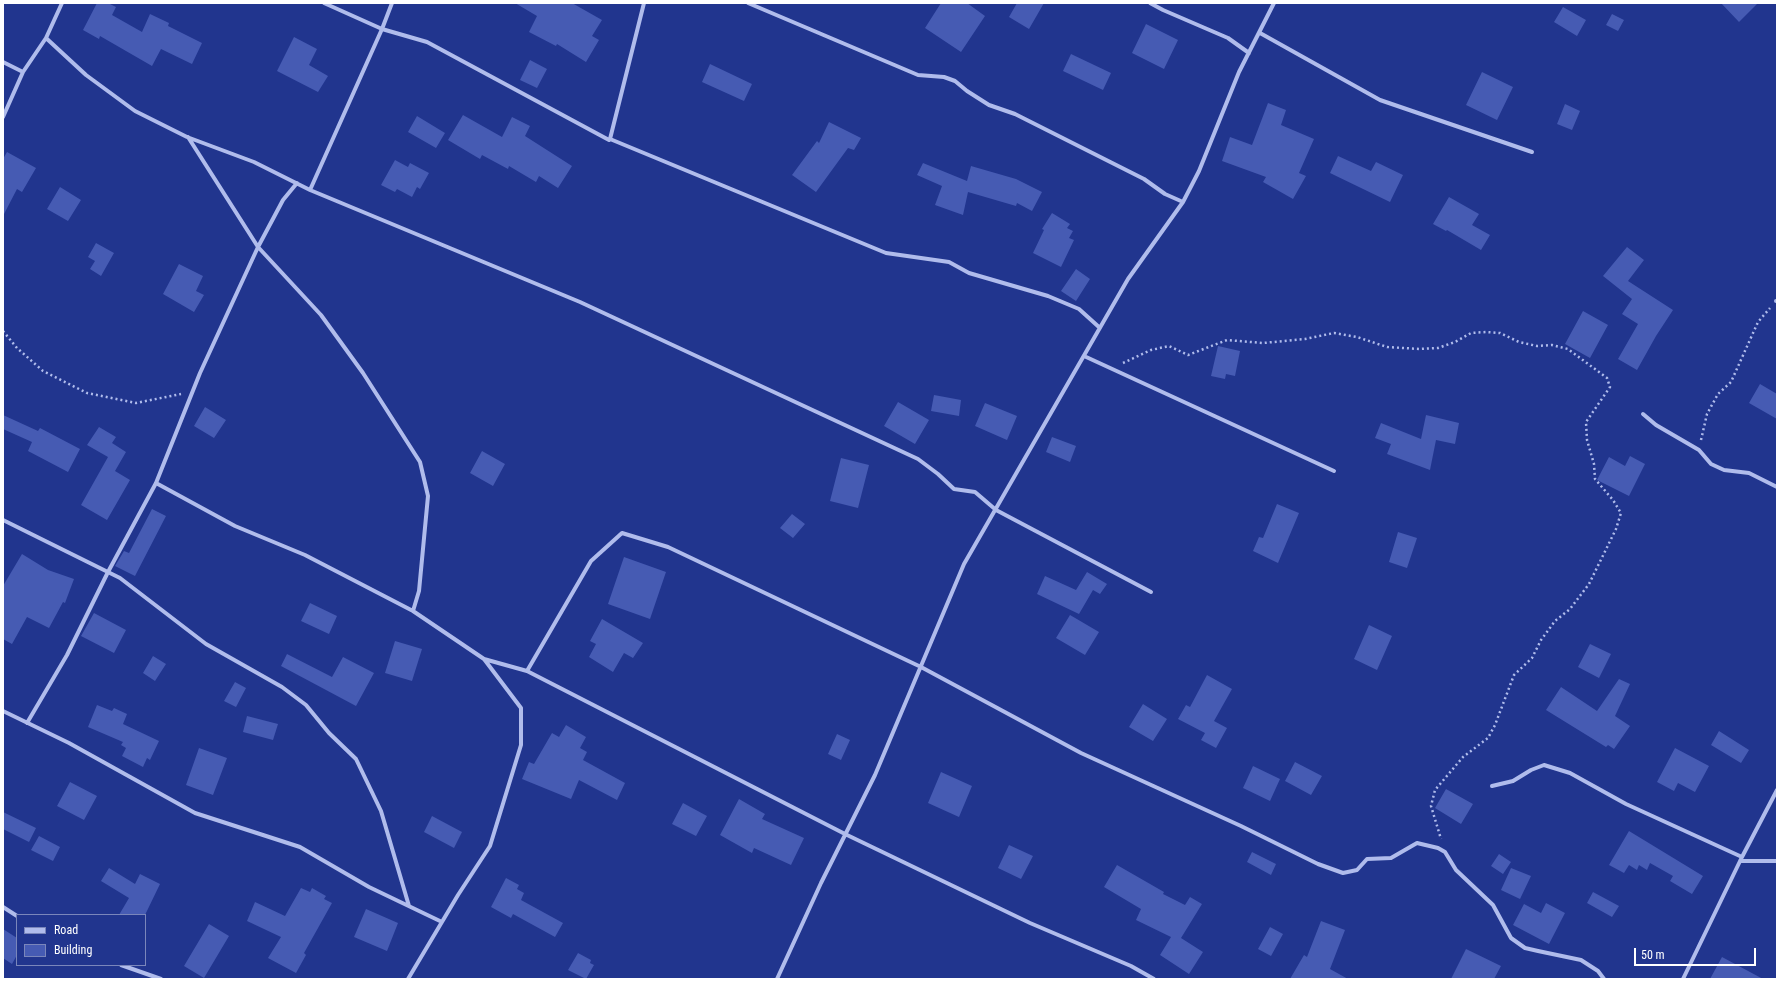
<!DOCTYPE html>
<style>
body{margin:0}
#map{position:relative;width:1780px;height:982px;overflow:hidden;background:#21358e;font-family:"Roboto Condensed",sans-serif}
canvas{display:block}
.frame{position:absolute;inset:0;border:4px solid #fff;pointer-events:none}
.legend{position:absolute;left:16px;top:914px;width:130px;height:52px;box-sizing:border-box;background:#21358e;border:1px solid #7a86bb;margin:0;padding:5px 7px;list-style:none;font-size:12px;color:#fff}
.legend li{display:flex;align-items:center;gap:8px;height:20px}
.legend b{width:20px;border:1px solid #7a86bb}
.scale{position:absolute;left:1634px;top:948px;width:122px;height:18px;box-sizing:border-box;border:2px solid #fff;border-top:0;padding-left:5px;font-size:12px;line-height:14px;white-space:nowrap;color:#fff;-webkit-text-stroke:3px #21358e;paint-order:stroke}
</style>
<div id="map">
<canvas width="1780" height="982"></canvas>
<div class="frame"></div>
<ul class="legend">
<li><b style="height:5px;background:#b0bcec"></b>Road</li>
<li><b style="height:11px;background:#465bb3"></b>Building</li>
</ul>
<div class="scale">50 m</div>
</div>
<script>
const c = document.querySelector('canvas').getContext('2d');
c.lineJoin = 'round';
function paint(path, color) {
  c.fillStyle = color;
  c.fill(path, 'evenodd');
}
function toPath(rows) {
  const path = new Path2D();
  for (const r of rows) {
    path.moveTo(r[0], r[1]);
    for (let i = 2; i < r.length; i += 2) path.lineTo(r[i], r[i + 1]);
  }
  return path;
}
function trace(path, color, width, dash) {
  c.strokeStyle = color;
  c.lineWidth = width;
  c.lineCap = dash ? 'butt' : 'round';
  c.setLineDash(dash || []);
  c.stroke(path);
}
paint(toPath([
 [97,3,108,3,116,7,112,15,142,32,150,14,169,23,168,26,202,43,192,64,161,49,152,66,100,36,99,39,83,30],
 [515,3,572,3,602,20,592,36,599,40,586,62,557,44,556,46,529,32,537,16],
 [941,3,967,3,985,16,961,52,925,28],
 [1017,3,1044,3,1029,29,1009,17],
 [1721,3,1758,3,1739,22],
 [1563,7,1586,20,1577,36,1554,22],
 [1612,14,1624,20,1618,31,1606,25],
 [1146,24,1178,40,1164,69,1132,53],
 [294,37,317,49,309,65,328,76,318,92,277,71],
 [1071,54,1111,73,1103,90,1063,71],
 [530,60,547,69,537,88,520,80],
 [710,64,752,84,744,101,702,82],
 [1482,72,1513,87,1497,120,1466,105],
 [1268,103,1286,110,1281,125,1314,139,1299,173,1306,176,1293,199,1263,182,1266,177,1222,161,1230,137,1252,145],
 [1565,104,1580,111,1572,130,1557,124],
 [463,115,502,137,512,117,530,126,525,136,572,166,558,188,539,176,536,182,509,166,508,169,482,155,480,159,448,140],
 [417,116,445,133,436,148,408,132],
 [829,122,861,138,854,150,848,148,816,192,792,175,817,141,819,143],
 [7,152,36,168,22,192,17,189,3,216,3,159],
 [1338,156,1371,171,1376,162,1403,175,1390,202,1330,173],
 [395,160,408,167,410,163,429,173,420,189,417,187,412,197,397,189,395,192,381,185],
 [923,163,967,181,971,166,1016,179,1042,192,1032,211,1017,203,1016,206,968,192,963,215,935,205,942,186,917,175],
 [60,187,81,200,68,221,47,209],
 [1449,197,1479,214,1472,225,1490,235,1481,250,1447,230,1446,231,1433,224],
 [1052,213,1070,224,1067,228,1073,231,1069,238,1074,240,1061,267,1033,253,1044,230,1042,229],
 [96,243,114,253,101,276,90,269,95,261,88,257],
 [1627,247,1644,260,1628,281,1673,310,1656,336,1637,370,1618,359,1638,324,1622,314,1632,299,1603,276],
 [179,264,203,276,196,291,204,295,194,312,163,294],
 [1076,269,1090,279,1076,301,1061,291],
 [1583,311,1608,325,1590,358,1565,344],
 [1218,346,1240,351,1235,376,1226,374,1225,379,1211,376],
 [1760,384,1777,394,1777,419,1749,403],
 [934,395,961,400,959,416,931,411],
 [898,402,929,420,915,444,884,426],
 [985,403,1017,416,1007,440,975,426],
 [205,407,226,420,214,438,194,426],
 [3,415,38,431,40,428,80,449,68,472,28,451,32,442,3,429],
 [1426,415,1459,423,1455,444,1436,440,1430,470,1387,454,1391,444,1375,438,1381,423,1421,439],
 [99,427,116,437,112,443,126,452,115,471,130,480,107,520,81,505,108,457,87,445],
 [1052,437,1076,446,1070,462,1046,452],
 [482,451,505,464,493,486,470,473],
 [1630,456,1645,464,1629,496,1597,480,1609,457,1625,466],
 [841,458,869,465,858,508,830,501],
 [1277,504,1299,513,1278,563,1253,551,1259,537,1263,538],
 [152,509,166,516,135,576,115,566,124,551,129,553],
 [792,514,805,524,793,538,780,528],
 [1398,532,1417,538,1407,568,1389,562],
 [22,554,48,570,74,579,65,603,63,602,49,628,27,617,12,644,3,639,3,586],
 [624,557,666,572,650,619,608,604],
 [1087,572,1107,584,1100,594,1093,590,1079,614,1037,594,1045,576,1076,590],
 [310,603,337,616,329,634,301,621],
 [94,613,126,630,114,653,81,636],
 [1070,615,1099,632,1085,655,1056,638],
 [602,619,643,643,633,658,624,653,613,672,589,657,596,644,590,641],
 [1369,625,1392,636,1377,670,1354,659],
 [395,641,422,649,412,681,385,673],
 [1590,644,1611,654,1599,678,1578,667],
 [287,654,332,677,343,657,374,673,356,706,281,666],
 [153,656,166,664,155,681,143,673],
 [1207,675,1232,689,1214,721,1227,728,1216,748,1201,740,1205,733,1178,719,1186,705,1190,707],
 [1619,679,1630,684,1615,716,1630,726,1614,749,1608,745,1606,747,1546,710,1561,687,1597,711],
 [235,682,246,688,236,707,224,701],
 [1143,704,1167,719,1153,741,1129,727],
 [97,705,112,711,114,708,127,714,123,724,159,741,150,760,147,758,143,767,122,756,126,748,121,745,123,742,88,727],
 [247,716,278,724,273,740,243,732],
 [566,725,586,737,580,748,587,752,583,760,625,783,617,800,579,780,571,799,522,779,529,762,534,764,552,733,559,737],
 [1719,731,1749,750,1741,763,1711,745],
 [837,734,850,740,841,760,828,754],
 [199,748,227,758,213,795,186,785],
 [1675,748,1709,766,1695,792,1678,783,1674,791,1657,782],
 [1295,762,1322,776,1311,795,1285,781],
 [1253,766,1280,779,1270,801,1243,788],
 [941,772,972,786,959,817,928,803],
 [70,782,97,796,84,820,57,806],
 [1446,789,1473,804,1461,824,1435,808],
 [739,799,765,814,762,819,804,838,791,865,754,848,752,853,720,835],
 [683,803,707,816,696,836,672,824],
 [3,812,36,828,29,842,3,829],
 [432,816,462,832,454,848,424,832],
 [1629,831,1703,876,1692,894,1670,881,1673,876,1650,863,1647,870,1639,865,1637,870,1629,865,1624,873,1609,865],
 [39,836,60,847,53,861,31,850],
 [1009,845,1033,856,1021,879,998,868],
 [1252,852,1276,864,1271,875,1247,862],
 [1499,854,1511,862,1503,874,1491,866],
 [1117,865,1164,892,1163,894,1185,905,1190,897,1202,904,1181,938,1203,952,1189,974,1160,955,1171,937,1136,920,1141,909,1104,887],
 [109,868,135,884,140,874,160,884,145,915,119,915,129,898,101,881],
 [1511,868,1531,876,1520,899,1501,890],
 [506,878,519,885,517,889,524,893,521,900,563,923,555,937,513,914,511,918,491,907],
 [301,888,310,892,312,888,326,896,324,899,332,903,304,953,306,955,296,973,268,958,281,937,247,921,255,902,285,916],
 [1593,892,1619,906,1612,917,1587,903],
 [1546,903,1565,913,1549,944,1513,925,1524,904,1541,913],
 [366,909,398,923,387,951,354,937],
 [1321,921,1345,930,1330,969,1348,979,1290,979,1304,955,1307,957],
 [209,924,229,936,204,978,184,966],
 [1270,927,1283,934,1271,956,1258,949],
 [3,929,17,938,17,955,12,964,3,958],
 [1466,949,1501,966,1494,979,1451,979],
 [578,953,591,960,590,963,594,965,586,979,568,970],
 [1722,957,1763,979,1710,979]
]), '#465bb3');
trace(toPath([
 [3,331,17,348,43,371,87,393,136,403,181,394],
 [1123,363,1151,350,1169,346,1188,355,1227,340,1263,343,1305,339,1334,333,1357,337,1387,347,1419,349,1438,348,1455,342,1471,333,1486,332,1500,333,1519,342,1537,346,1552,345,1568,349,1607,378,1610,387,1586,422,1587,440,1594,464,1595,479,1613,500,1621,513,1616,529,1589,584,1570,609,1555,621,1541,640,1532,658,1514,675,1495,725,1488,738,1463,757,1435,790,1431,806,1441,839],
 [1701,440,1707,414,1718,394,1731,382,1758,322,1770,308]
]), '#b0bcec', 2.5, [2, 3]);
trace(toPath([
 [324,3,382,29,427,42,609,140,610,139,886,253,949,262,969,273,1048,296,1079,309,1100,328],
 [748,3,918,75,944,77,955,81,967,91,989,105,1015,114,1144,179,1165,194,1183,202],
 [1150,3,1163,10,1228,38,1249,53],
 [1260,33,1380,100,1532,152],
 [46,38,86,75,135,111,187,137,254,162,310,190,580,302,918,459,938,474,954,489,975,492,996,510,1151,592],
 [3,62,23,72],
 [3,117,23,72,46,38,62,3],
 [188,137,258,247,321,315,363,373,420,462,428,496,419,591,413,611],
 [610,139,644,3],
 [310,190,382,29,392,3],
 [1776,301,1777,301],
 [1084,356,1334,471],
 [1643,414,1656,425,1699,450,1711,464,1724,470,1749,473,1777,487],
 [156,483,235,526,305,555,413,611,484,659,521,708,521,745,490,846,458,895,408,979],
 [3,520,120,578,206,644,282,687,306,705,329,733,356,759,381,811,409,906],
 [484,659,527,671,845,834,1030,923,1131,966,1154,979],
 [527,671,591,561,622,533,668,547,921,667,1081,753,1241,826,1318,864,1343,873,1357,870,1367,859,1391,858,1417,843,1438,848,1445,852,1456,870,1493,905,1511,938,1525,948,1538,951,1581,960,1598,971,1604,979],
 [3,711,69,743,195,813,300,847,369,887,442,922],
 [27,723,67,655,108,572,156,483,200,373,258,247,283,200,297,183],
 [1492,786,1513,781,1531,770,1544,765,1570,773,1626,804,1742,857],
 [1740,861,1777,861],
 [3,907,17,916],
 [121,965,161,979],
 [777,979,821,883,875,775,964,564,1128,279,1183,202,1199,171,1239,72,1274,3],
 [1683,979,1742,857,1777,790]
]), '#b0bcec', 4);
</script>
